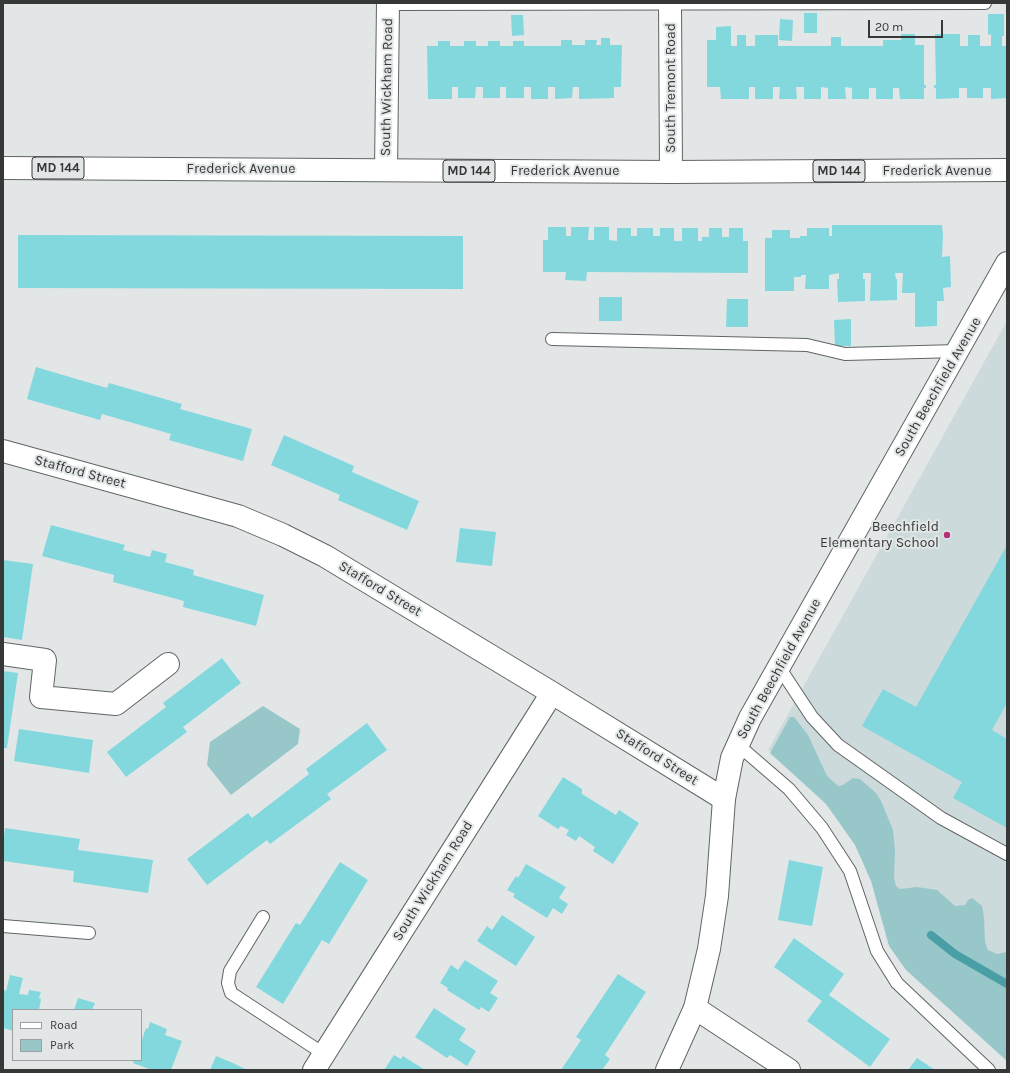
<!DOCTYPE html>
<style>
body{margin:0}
#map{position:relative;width:1010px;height:1073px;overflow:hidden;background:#e2e6e7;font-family:Karla,sans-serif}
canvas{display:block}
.frame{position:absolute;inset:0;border:4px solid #363838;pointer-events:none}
.legend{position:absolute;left:12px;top:1009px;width:130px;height:52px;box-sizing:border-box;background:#e2e6e7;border:1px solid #9da0a1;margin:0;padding:5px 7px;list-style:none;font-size:12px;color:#363838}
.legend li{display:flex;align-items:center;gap:8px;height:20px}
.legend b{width:20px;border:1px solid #9da0a1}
.scale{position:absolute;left:868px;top:20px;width:75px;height:18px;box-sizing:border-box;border:2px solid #363838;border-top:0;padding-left:5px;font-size:12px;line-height:14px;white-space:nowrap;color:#363838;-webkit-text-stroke:3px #e2e6e7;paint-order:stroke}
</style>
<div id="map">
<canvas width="1010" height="1073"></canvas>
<div class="frame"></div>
<ul class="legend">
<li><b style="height:5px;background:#fff"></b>Road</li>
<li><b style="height:11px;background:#98c7ca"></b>Park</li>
</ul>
<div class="scale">20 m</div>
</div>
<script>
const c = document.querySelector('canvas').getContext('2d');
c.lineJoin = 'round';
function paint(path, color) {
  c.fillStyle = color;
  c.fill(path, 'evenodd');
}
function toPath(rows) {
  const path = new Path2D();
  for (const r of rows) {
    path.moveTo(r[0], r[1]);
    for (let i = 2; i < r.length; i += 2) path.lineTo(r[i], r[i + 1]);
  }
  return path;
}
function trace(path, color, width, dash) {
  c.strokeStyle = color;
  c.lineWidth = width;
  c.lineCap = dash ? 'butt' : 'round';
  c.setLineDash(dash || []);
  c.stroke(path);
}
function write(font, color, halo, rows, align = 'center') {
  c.font = font + ' Karla,sans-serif';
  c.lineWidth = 4;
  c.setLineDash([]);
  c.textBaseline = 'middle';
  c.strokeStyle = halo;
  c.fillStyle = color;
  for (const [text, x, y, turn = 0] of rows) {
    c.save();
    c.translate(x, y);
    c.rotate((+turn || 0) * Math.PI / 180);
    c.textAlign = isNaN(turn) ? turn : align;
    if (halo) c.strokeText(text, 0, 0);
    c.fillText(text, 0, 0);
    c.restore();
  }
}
paint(toPath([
 [1007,321,1007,966,887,901,851,808,768,750]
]), '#cddadb');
paint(toPath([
 [263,706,300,729,298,744,231,795,207,765,210,742],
 [790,717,794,717,808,735,827,776,838,786,843,785,853,778,860,779,876,793,881,801,893,830,895,851,894,877,896,886,900,889,917,887,937,890,955,906,965,905,968,900,972,898,982,906,984,917,985,942,988,950,997,954,1007,952,1007,1061,906,970,889,946,871,881,855,845,826,804,770,753]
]), '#98c7ca');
trace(toPath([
 [931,935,955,954,1007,984]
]), '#499fa5', 8);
paint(toPath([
 [804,13,817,13,817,33,804,33],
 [988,14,1004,14,1004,36,1002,36,1002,46,1007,46,1007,98,991,99,991,88,983,88,983,98,967,98,967,88,959,88,959,98,936,99,936,88,934,88,934,85,936,85,935,34,960,34,960,46,968,46,968,35,980,35,980,46,991,46,991,34,988,35],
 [511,15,523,15,524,35,512,36],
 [780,19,793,20,792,41,779,40],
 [731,26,731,46,737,46,737,35,746,35,746,46,755,46,755,35,778,35,778,46,831,46,831,37,841,37,841,46,883,46,883,40,901,40,901,34,915,34,915,45,924,45,924,85,926,85,926,88,924,88,924,99,900,99,899,88,893,88,893,99,876,99,876,88,869,88,869,99,852,99,852,88,845,87,846,99,828,99,828,88,821,87,821,99,804,99,804,87,796,87,797,99,779,99,780,87,773,87,773,99,755,99,755,87,749,87,749,99,721,99,720,87,707,87,707,40,716,40,716,27],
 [601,38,610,38,610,45,622,45,621,87,614,87,614,98,579,99,579,87,573,87,572,98,555,99,555,87,548,87,548,99,531,99,531,87,524,87,524,98,506,98,506,87,500,87,500,98,483,98,483,87,476,87,475,98,458,98,458,87,452,87,452,99,428,99,427,46,438,46,438,41,450,41,450,46,464,46,464,41,476,41,476,46,488,46,488,41,500,41,500,46,513,46,513,41,524,41,524,46,561,46,561,40,572,40,572,45,585,45,585,40,597,40,596,45,601,45],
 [832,225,942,225,943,236,942,257,950,256,951,287,943,288,944,301,937,301,937,326,915,327,915,293,902,293,903,273,895,273,896,279,897,279,897,300,870,301,871,273,863,273,863,279,865,279,865,301,838,302,837,279,839,279,839,273,829,275,829,289,805,289,806,275,801,275,801,277,794,277,794,291,765,291,765,238,772,238,772,230,790,230,790,238,800,238,800,236,807,236,807,228,829,228,829,236,832,236],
 [548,227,566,227,566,236,571,236,571,227,589,227,588,240,594,240,594,227,609,227,609,240,617,241,617,228,631,228,631,236,637,236,637,228,653,228,653,236,660,236,660,228,674,228,674,241,682,241,682,228,698,228,698,241,702,241,702,237,709,237,709,228,722,228,722,237,729,237,729,228,743,228,743,241,748,241,748,273,587,272,586,281,565,280,566,272,543,272,543,240,548,240],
 [18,235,463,236,463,289,18,288],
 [599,297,622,297,622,321,599,321],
 [727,299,748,299,748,327,726,327],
 [851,319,851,346,835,346,834,320],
 [36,367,107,388,109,383,182,404,180,409,252,429,243,461,169,440,171,434,102,414,100,420,27,399],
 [284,435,354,466,352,472,419,501,407,530,338,500,340,495,271,465],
 [51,525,125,545,123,550,150,557,152,550,167,554,165,562,194,570,193,575,264,595,256,626,183,607,184,601,113,582,114,575,42,556],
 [460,528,496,532,492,566,456,562],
 [1007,545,1007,703,992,730,1007,739,1007,828,953,798,962,782,862,726,883,689,916,707],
 [3,560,33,564,22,640,3,637],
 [222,658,241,683,183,727,187,732,126,777,107,752,166,707,163,703],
 [3,671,18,673,7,748,3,748],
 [367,723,387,750,327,794,331,799,270,844,267,840,207,885,187,859,248,813,252,818,309,774,306,769],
 [19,729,93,740,89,773,14,761],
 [563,777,582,789,582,794,616,815,619,810,639,823,613,864,593,851,595,847,579,836,576,841,566,835,569,830,561,826,558,829,538,816],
 [5,828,80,839,78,850,153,860,148,893,73,882,74,871,3,861,3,845],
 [789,860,823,867,812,926,778,920],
 [340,862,368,880,329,944,322,940,283,1004,256,987,296,923,300,925],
 [526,864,566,887,559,898,568,904,562,914,553,908,547,918,513,897,515,894,507,890,516,876,518,878],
 [502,915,535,937,516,966,477,941,487,926,492,930],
 [794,938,844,974,829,995,890,1039,870,1067,807,1021,822,1001,774,967],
 [465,960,498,981,490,993,498,998,489,1012,481,1007,479,1010,447,990,448,988,440,983,451,965,458,970],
 [618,974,646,992,605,1055,610,1059,602,1070,561,1070,581,1040,576,1037],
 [10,975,23,978,19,994,28,995,29,990,41,992,39,998,41,999,39,1010,13,1010,13,1031,3,1028,3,992,4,990,6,991],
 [78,998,95,1003,92,1010,74,1010],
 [434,1008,466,1029,459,1040,476,1051,467,1066,450,1055,447,1058,415,1037],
 [150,1022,167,1029,165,1035,182,1041,171,1070,152,1070,133,1063,134,1060,141,1060,141,1042,146,1028,148,1029],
 [394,1055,401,1059,403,1056,425,1070,384,1070],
 [216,1056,233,1063,247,1070,210,1070],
 [917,1058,935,1070,908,1070]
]), '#83d8de');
const service = toPath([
 [388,4,985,3],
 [552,339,807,345,845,354,958,351],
 [779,667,812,717,838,745,941,818,1007,854],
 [738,745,789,789,822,828,850,871,877,951,897,983,989,1070],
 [263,917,230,971,228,983,231,993,324,1054],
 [3,926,89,933]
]);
const minor = toPath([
 [670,3,671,172],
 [386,170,388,3],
 [3,451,238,516,283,535,325,556,552,693,724,799],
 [3,654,45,660,41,697,116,704,168,664],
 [695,1008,789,1070],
 [314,1070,552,693]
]);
const tertiary = toPath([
 [667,1070,695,1008,709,949,717,896,724,799,732,758,750,718,1007,263]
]);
const primary = toPath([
 [3,168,671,172,1007,170]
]);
trace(service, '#616465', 14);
trace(minor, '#616465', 24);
trace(tertiary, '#616465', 24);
trace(primary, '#616465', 24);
trace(service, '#fff', 12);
trace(minor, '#fff', 22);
trace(tertiary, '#fff', 22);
trace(primary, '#fff', 22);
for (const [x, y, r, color] of [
 [947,535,4,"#b43179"]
]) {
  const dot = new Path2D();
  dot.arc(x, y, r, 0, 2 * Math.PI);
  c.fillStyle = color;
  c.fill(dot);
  trace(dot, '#e2e6e7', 1.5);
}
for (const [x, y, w] of [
 [58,168,52],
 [469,171,52],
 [839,171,52]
]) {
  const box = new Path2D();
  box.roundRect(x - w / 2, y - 11, w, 22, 3);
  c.fillStyle = '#e2e6e7';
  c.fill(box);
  trace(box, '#363838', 1);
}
write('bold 13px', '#363838', null, [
 ["MD 144",58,168],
 ["MD 144",469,171],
 ["MD 144",839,171]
]);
write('14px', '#363838', '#e2e6e7', [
 ["South Wickham Road",387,87,-89],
 ["South Tremont Road",671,88,-90],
 ["Frederick Avenue",241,169],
 ["Frederick Avenue",565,171],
 ["Frederick Avenue",937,171],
 ["South Beechfield Avenue",938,387,-60],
 ["Stafford Street",80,472,15],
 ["Stafford Street",380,589,31],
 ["South Beechfield Avenue",779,669,-61],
 ["Stafford Street",657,757,32],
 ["South Wickham Road",433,881,-58]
]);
write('14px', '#363838', '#e2e6e7', [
 ["Beechfield",939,527],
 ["Elementary School",939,543]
], 'right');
</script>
